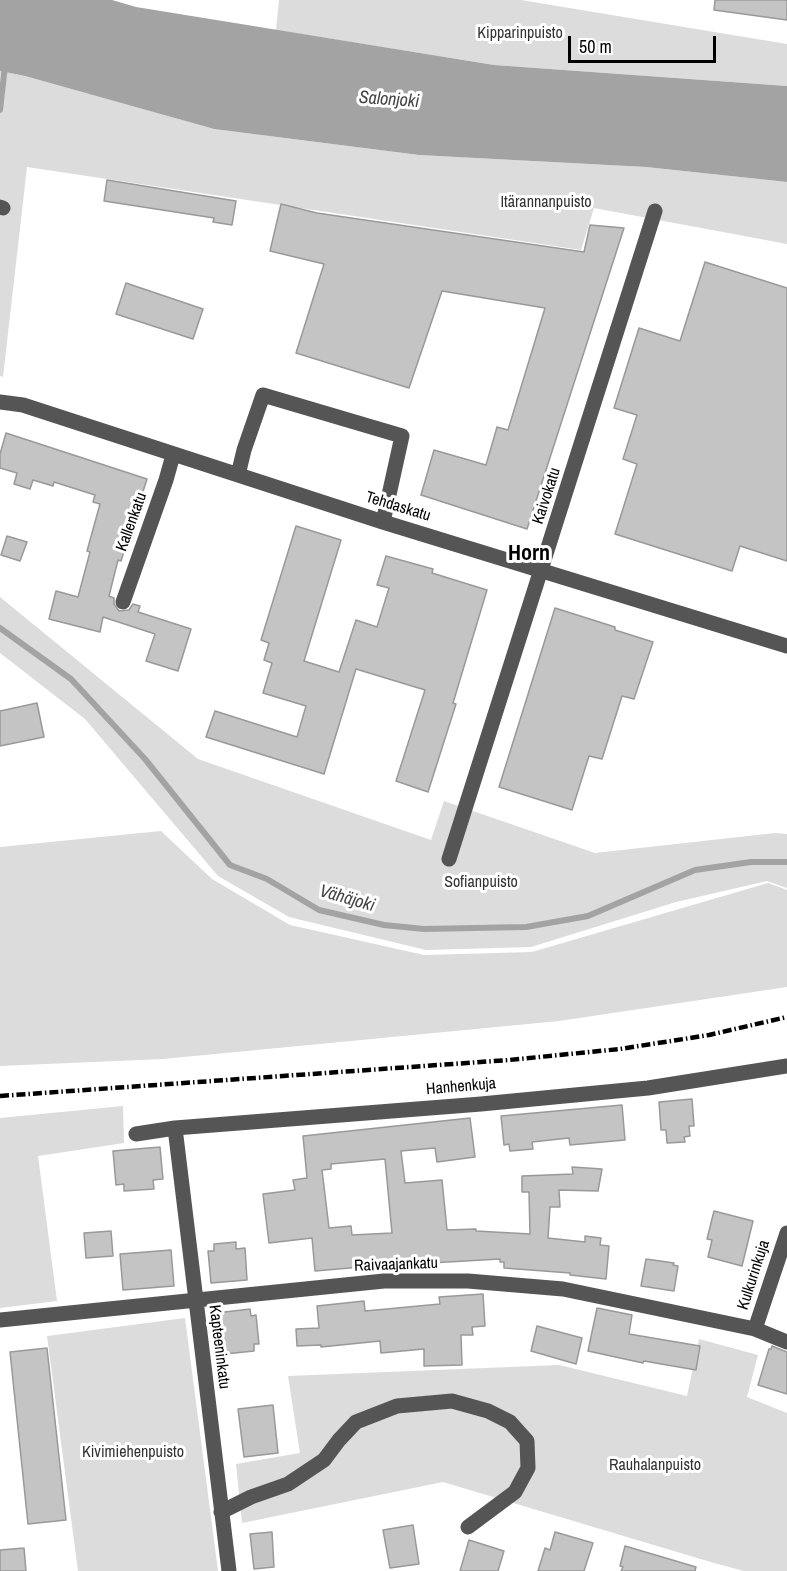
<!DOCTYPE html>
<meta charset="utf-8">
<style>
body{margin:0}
#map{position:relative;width:787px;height:1571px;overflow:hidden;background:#fff;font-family:"Archivo Narrow",sans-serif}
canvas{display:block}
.scale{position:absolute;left:568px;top:36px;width:148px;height:27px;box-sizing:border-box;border:3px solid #000;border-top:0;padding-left:8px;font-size:18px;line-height:21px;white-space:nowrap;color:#000;-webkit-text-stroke:4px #fff;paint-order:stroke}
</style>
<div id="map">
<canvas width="787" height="1571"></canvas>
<div class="scale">50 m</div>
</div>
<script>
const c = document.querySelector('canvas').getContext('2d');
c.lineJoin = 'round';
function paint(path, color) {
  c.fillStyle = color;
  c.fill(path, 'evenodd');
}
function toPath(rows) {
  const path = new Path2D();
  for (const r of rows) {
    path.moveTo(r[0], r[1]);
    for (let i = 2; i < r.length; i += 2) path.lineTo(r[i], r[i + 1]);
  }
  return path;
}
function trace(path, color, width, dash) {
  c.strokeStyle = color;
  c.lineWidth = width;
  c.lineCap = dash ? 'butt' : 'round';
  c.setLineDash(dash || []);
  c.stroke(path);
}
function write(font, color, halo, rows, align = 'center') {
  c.font = font + ' "Archivo Narrow",sans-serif';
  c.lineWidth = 6;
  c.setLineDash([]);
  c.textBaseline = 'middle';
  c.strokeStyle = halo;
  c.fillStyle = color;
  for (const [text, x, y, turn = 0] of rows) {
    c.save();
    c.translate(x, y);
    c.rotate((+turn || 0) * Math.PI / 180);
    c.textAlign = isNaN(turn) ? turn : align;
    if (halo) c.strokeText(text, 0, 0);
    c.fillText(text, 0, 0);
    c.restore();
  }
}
paint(toPath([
 [279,0,521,0,787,44,787,86,494,65,276,30],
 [0,71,25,76,214,129,419,155,646,167,787,182,787,244,594,208,581,250,27,167,3,377,0,376],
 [0,597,198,759,431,840,444,801,595,853,775,833,787,834,787,888,767,881,676,902,531,947,426,950,289,917,218,876,85,719,0,653],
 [161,831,212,879,290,925,424,955,532,952,768,883,787,890,787,987,559,1021,163,1059,0,1066,0,847],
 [123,1106,124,1143,38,1156,57,1301,0,1308,0,1118],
 [185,1318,218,1571,78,1571,47,1336],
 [699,1339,758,1355,747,1397,787,1413,787,1571,744,1571,714,1563,443,1482,242,1523,236,1464,300,1453,288,1376,559,1365,687,1396]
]), '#dcdcdc');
paint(toPath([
 [0,0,112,0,136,7,494,65,787,86,787,182,646,167,419,155,214,129,25,76,0,71]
]), '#a3a3a3');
trace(toPath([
 [0,110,5,66],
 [0,628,71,679,145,759,230,865,267,879,319,910,384,925,424,929,526,927,588,916,695,870,751,862,787,862]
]), '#a3a3a3', 6);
const building = toPath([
 [715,0,787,0,787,20,714,10,715,0],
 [107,180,236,201,232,225,213,222,214,218,104,201,107,180],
 [281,204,317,213,584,252,590,225,624,228,527,529,421,495,434,450,486,465,497,427,508,430,545,308,442,291,409,388,296,353,324,264,270,251,281,204],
 [705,262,787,288,787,561,740,546,732,571,615,534,637,464,623,459,637,415,614,408,639,328,680,341,705,262],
 [126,283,203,309,193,339,116,314,126,283],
 [6,433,147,479,121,561,118,560,109,596,114,598,114,604,119,611,129,610,133,604,140,606,138,612,191,629,178,671,146,661,155,634,103,617,100,632,49,619,56,591,78,597,90,552,87,551,100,504,93,502,95,495,54,482,53,486,33,480,30,489,14,484,17,473,0,468,0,454,6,433],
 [296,526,341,540,304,661,339,672,356,620,377,627,389,588,377,585,386,556,433,569,432,573,487,590,453,703,456,704,428,792,396,781,425,690,356,669,324,774,206,737,215,711,297,737,306,706,263,693,272,663,264,660,269,643,261,640,296,526],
 [7,536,27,542,20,561,1,555,7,536],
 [555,608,615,627,615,630,653,642,634,699,622,696,602,759,589,756,572,810,499,787,555,608],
 [37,703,44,737,0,746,0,711,37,703],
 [692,1099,694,1126,689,1126,690,1136,684,1137,685,1142,667,1143,666,1130,661,1130,659,1102,692,1099],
 [622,1105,625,1140,570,1145,569,1138,532,1142,533,1149,510,1151,509,1144,504,1145,501,1116,622,1105],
 [470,1118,475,1157,437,1162,435,1148,401,1151,405,1183,442,1180,447,1230,476,1229,476,1231,530,1234,529,1192,522,1192,522,1176,573,1174,572,1167,602,1169,598,1191,559,1190,560,1207,550,1207,548,1238,585,1242,585,1236,601,1238,600,1245,609,1246,606,1279,570,1275,570,1273,504,1268,504,1262,500,1262,500,1259,413,1264,413,1269,373,1271,373,1266,315,1271,312,1238,269,1243,263,1194,295,1190,293,1180,307,1178,303,1136,470,1118],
 [385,1159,392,1233,352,1235,351,1226,329,1228,322,1170,331,1169,331,1164,385,1159],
 [160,1147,163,1179,153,1180,154,1189,124,1191,124,1184,116,1185,113,1151,160,1147],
 [714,1211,753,1221,742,1266,708,1257,712,1240,707,1239,714,1211],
 [111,1231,113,1256,86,1258,84,1233,111,1231],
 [236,1242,236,1249,245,1248,247,1280,211,1283,208,1251,214,1251,214,1244,236,1242],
 [171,1250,174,1286,123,1290,120,1254,171,1250],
 [646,1259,674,1263,673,1265,678,1266,674,1291,641,1286,646,1259],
 [483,1294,485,1326,472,1327,473,1335,461,1335,462,1365,424,1366,424,1349,381,1353,380,1341,321,1347,321,1345,297,1346,296,1329,319,1328,317,1306,364,1301,365,1311,440,1304,439,1297,483,1294],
 [597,1308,632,1315,629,1334,700,1346,696,1370,644,1361,643,1363,588,1351,597,1308],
 [250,1309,251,1316,256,1315,259,1344,254,1344,254,1351,225,1354,224,1346,220,1346,216,1313,250,1309],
 [537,1326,582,1338,576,1364,531,1351,537,1326],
 [772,1346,787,1352,787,1394,758,1385,769,1349,771,1349,772,1346],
 [47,1348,66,1520,28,1524,10,1352,47,1348],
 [273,1405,278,1453,244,1457,238,1409,273,1405],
 [413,1525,419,1564,390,1568,383,1530,413,1525],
 [272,1532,274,1567,254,1569,250,1534,272,1532],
 [555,1532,593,1543,584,1571,538,1571,545,1548,550,1550,555,1532],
 [469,1540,504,1551,498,1571,460,1571,469,1540],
 [625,1546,696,1567,695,1571,621,1571,623,1567,620,1566,625,1546],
 [24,1548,26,1571,0,1571,0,1550,24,1548]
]);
paint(building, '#c4c4c4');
trace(building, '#999', 1.5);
trace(toPath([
 [0,207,3,208],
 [0,402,23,405,383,522,787,646],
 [238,475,244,450,263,395,402,436,383,522],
 [123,602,166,480,173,455],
 [449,859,655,211],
 [175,1128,229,1571],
 [136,1134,175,1128,481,1104,648,1088,787,1066],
 [0,1320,384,1281,468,1281,563,1289,755,1329,787,1342],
 [755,1329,787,1233],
 [221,1512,251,1497,288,1484,324,1460,339,1440,356,1422,397,1406,452,1401,488,1411,510,1422,527,1441,528,1468,515,1492,468,1527]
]), '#555', 15);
trace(toPath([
 [0,1096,509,1060,620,1049,709,1035,787,1017]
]), '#000', 4.5, [9, 3, 1.5, 3]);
write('16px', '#333', '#fff', [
 ["Kipparinpuisto",520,34],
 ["Itärannanpuisto",546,203],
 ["Sofianpuisto",481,883],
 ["Kivimiehenpuisto",133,1453],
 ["Rauhalanpuisto",655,1466]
]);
write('16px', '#000', '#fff', [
 ["Kaivokatu",547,496,-72],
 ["Tehdaskatu",398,507,17],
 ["Kallenkatu",132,522,-70],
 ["Hanhenkuja",461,1087,-5],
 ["Raivaajankatu",396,1265,-2],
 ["Kulkurinkuja",754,1275,-72],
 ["Kapteeninkatu",219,1347,83]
]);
write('italic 18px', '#444', '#fff', [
 ["Salonjoki",389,100,4],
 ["Vähäjoki",347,899,16]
]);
write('bold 22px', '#000', '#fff', [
 ["Horn",529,554]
]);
</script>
